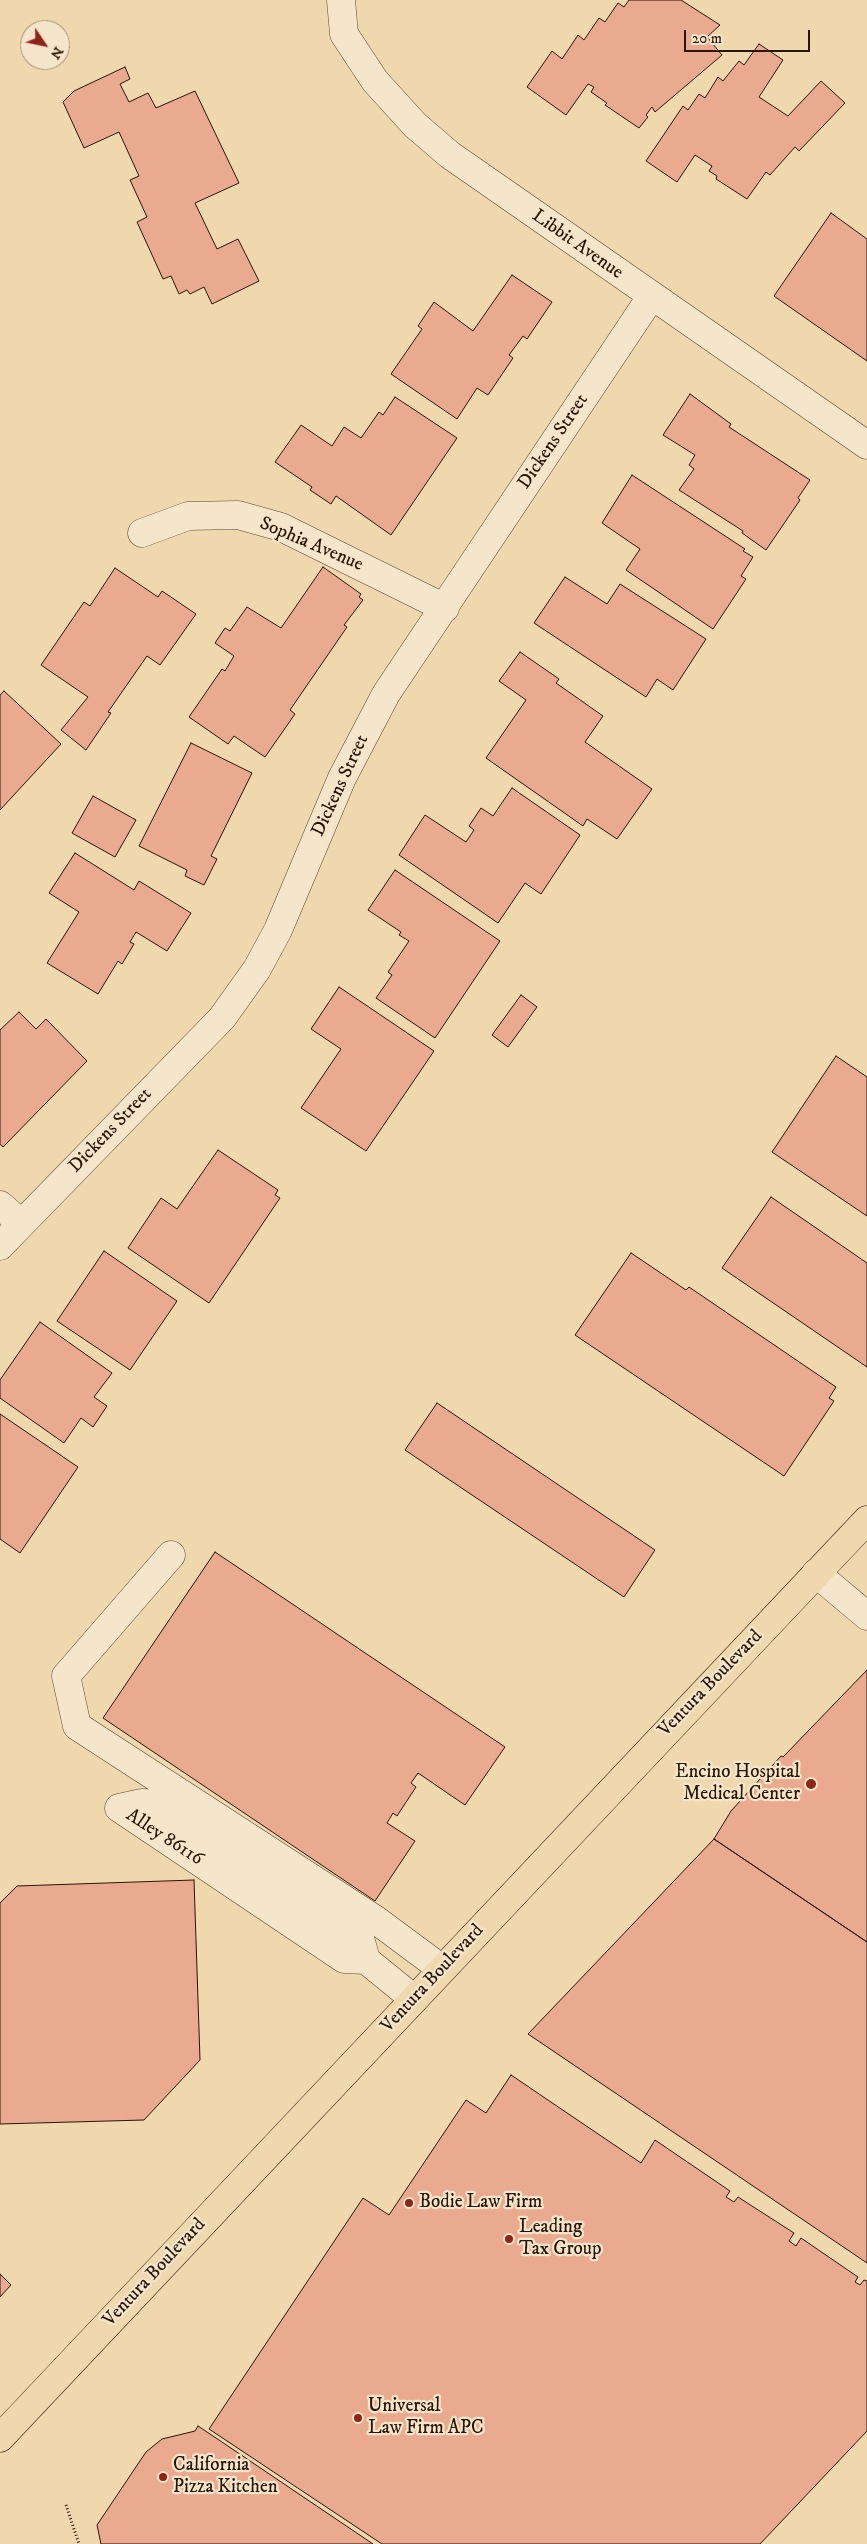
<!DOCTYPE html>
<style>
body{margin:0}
#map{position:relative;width:867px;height:2544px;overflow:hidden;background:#efd7ae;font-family:"IM FELL DW Pica",serif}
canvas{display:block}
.north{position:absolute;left:20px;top:20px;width:50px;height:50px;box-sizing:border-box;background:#f5e5ca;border:1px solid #a3927c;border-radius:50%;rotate:124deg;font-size:14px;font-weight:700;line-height:20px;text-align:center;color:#291507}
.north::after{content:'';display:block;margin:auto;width:18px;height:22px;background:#8f2418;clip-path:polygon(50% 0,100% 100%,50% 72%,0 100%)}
.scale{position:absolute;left:684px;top:30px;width:126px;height:22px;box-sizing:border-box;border:2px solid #291507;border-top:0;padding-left:6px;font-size:15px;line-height:18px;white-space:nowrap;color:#291507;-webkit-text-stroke:4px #f5e5ca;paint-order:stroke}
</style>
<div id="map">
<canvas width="867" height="2544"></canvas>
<div class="north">N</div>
<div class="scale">20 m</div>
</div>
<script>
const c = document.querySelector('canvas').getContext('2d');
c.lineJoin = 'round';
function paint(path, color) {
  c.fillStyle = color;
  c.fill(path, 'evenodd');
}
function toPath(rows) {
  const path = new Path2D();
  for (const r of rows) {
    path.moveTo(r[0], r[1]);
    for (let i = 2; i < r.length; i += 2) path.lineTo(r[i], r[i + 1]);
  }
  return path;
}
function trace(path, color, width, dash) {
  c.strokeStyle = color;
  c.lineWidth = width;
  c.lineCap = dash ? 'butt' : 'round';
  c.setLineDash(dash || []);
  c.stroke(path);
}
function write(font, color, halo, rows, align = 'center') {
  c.font = font + ' "IM FELL DW Pica",serif';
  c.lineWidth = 4.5;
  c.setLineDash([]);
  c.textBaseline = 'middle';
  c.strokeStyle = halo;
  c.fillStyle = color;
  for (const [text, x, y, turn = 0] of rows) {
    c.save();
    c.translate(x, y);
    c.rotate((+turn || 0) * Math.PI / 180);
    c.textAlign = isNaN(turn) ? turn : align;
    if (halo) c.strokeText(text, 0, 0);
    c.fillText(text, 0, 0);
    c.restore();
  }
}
const building = toPath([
 [629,0,681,0,720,25,707,37,722,55,655,112,652,107,646,115,648,117,639,128,605,105,607,103,591,92,594,87,588,84,566,115,527,87,552,51,562,59,578,35,584,40,599,18,605,22,618,3,624,7,629,0],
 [759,44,783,60,759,97,788,116,821,81,845,103,799,151,795,147,770,175,766,172,747,199,716,179,717,176,709,171,712,166,695,155,677,182,646,161,683,106,688,110,699,94,705,98,718,77,723,81,739,61,744,65,759,44],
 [125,67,130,79,120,84,129,102,148,93,156,108,195,91,239,183,195,203,217,249,238,239,259,281,212,304,204,287,190,294,187,290,179,294,171,276,163,279,137,222,147,217,130,180,139,176,119,132,84,148,63,102,74,91,125,67],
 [831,213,867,239,867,361,774,296,831,213],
 [512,275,552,302,527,339,523,336,509,355,513,358,488,395,477,388,457,419,391,374,422,329,418,326,434,302,473,331,512,275],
 [690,394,731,424,729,427,810,480,798,498,800,500,766,550,742,533,743,531,679,490,694,469,689,465,695,455,663,435,690,394],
 [395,397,457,438,391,535,336,496,331,504,310,490,312,487,275,462,301,425,332,446,344,427,361,438,379,412,383,415,395,397],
 [632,475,745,549,743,551,753,557,741,576,746,579,713,629,626,570,640,549,602,523,632,475],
 [323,567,361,594,359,597,363,600,344,625,347,627,290,710,295,714,265,757,234,736,228,744,189,717,222,669,225,671,234,656,215,643,225,628,230,631,247,607,281,628,323,567],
 [115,568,158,597,162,591,196,614,160,665,147,656,108,712,111,713,86,750,61,730,88,697,41,665,84,602,90,606,115,568],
 [565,577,607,604,620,584,706,639,673,690,657,679,646,697,534,623,565,577],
 [520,652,559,679,556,683,603,716,585,742,652,789,617,839,587,819,583,826,486,758,526,700,499,681,520,652],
 [4,691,61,744,0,810,0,695,4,691],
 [191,743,252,773,211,856,217,859,204,885,185,876,187,870,139,846,191,743],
 [512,788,580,835,541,894,525,883,498,923,399,855,425,815,466,842,474,830,469,826,481,808,493,816,512,788],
 [93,796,136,820,115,857,72,833,93,796],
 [75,853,134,890,139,881,191,913,167,951,136,932,130,942,134,944,122,964,118,961,98,994,47,963,79,912,49,893,75,853],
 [395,870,500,941,435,1038,376,998,392,975,388,972,409,941,399,935,401,932,368,910,395,870],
 [339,987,434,1051,366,1151,301,1108,341,1049,311,1029,339,987],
 [521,995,537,1007,508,1047,492,1035,521,995],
 [19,1012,36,1029,46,1019,87,1061,3,1147,0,1144,0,1030,19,1012],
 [836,1056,867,1077,867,1216,772,1152,836,1056],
 [218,1150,278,1190,275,1195,280,1198,209,1303,128,1248,161,1198,177,1209,218,1150],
 [771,1197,867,1263,867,1367,722,1268,771,1197],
 [104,1251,177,1301,130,1370,57,1321,104,1251],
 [631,1253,686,1290,689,1287,836,1387,829,1398,834,1401,784,1476,575,1335,631,1253],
 [40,1322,112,1373,94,1397,107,1406,93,1427,81,1418,64,1443,0,1398,0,1380,40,1322],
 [437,1403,655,1550,624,1597,405,1450,437,1403],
 [0,1414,78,1467,20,1553,0,1539,0,1414],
 [215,1552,505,1747,465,1805,418,1773,411,1783,416,1787,397,1816,393,1813,387,1823,415,1841,375,1901,103,1718,215,1552],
 [867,1670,867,1942,714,1839,731,1811,781,1756,783,1757,867,1670],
 [714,1839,867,1942,867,2263,528,2034,714,1839],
 [194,1880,200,2060,144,2120,0,2124,0,1903,17,1886,194,1880],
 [511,2075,641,2163,655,2140,730,2191,726,2197,734,2202,738,2197,794,2233,789,2241,796,2246,801,2238,858,2277,855,2282,860,2285,864,2280,867,2281,867,2431,760,2544,382,2544,209,2429,363,2198,389,2215,466,2100,486,2113,511,2075],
 [0,2274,11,2285,0,2297,0,2274],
 [198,2426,216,2438,373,2544,101,2544,97,2525,146,2452,162,2439,195,2431,198,2426]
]);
paint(building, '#e9aa90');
trace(building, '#291507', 1);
const minor = toPath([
 [341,0,344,34,375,81,415,125,450,155,867,445],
 [142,533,188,516,238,515,281,527,445,608],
 [0,1205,21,1223],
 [0,1246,222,1018,257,969,278,930,342,778,386,694,651,297],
 [171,1555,66,1676,77,1726,376,1920,442,1969],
 [816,1573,867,1616],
 [119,1808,142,1803,160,1804,360,1938,366,1960,414,1999],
 [119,1808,344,1959,366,1960]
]);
const major = toPath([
 [0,2438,867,1520]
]);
trace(minor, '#5a4631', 29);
trace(major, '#291507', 29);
trace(toPath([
 [66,2505,79,2544]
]), '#291507', 3, [1, 2.5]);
trace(minor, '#f5e5ca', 28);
trace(major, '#efd7ae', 28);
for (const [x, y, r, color] of [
 [811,1784,6,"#8f2418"],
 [409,2203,5,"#8f2418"],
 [509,2239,5,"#8f2418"],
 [358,2418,5,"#8f2418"],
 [163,2477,5,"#8f2418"]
]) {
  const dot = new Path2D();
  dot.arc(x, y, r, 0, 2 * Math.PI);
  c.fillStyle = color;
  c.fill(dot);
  trace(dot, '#f5e5ca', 2);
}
write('19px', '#291507', '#f5e5ca', [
 ["Libbit Avenue",577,245,35],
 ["Dickens Street",554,442,-56],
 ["Sophia Avenue",311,545,23],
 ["Dickens Street",341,786,-65],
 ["Dickens Street",111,1131,-46],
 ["Ventura Boulevard",711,1684,-46],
 ["Alley 86116",164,1838,33],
 ["Ventura Boulevard",433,1979,-47],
 ["Ventura Boulevard",155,2273,-47]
]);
write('19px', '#291507', '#f5e5ca', [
 ["Encino Hospital",800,1773,"right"],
 ["Medical Center",800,1795,"right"],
 ["Bodie Law Firm",419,2203],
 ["Leading",519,2228],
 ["Tax Group",519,2250],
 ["Universal",368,2407],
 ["Law Firm APC",368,2429],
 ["California",173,2466],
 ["Pizza Kitchen",173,2488]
], 'left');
</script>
